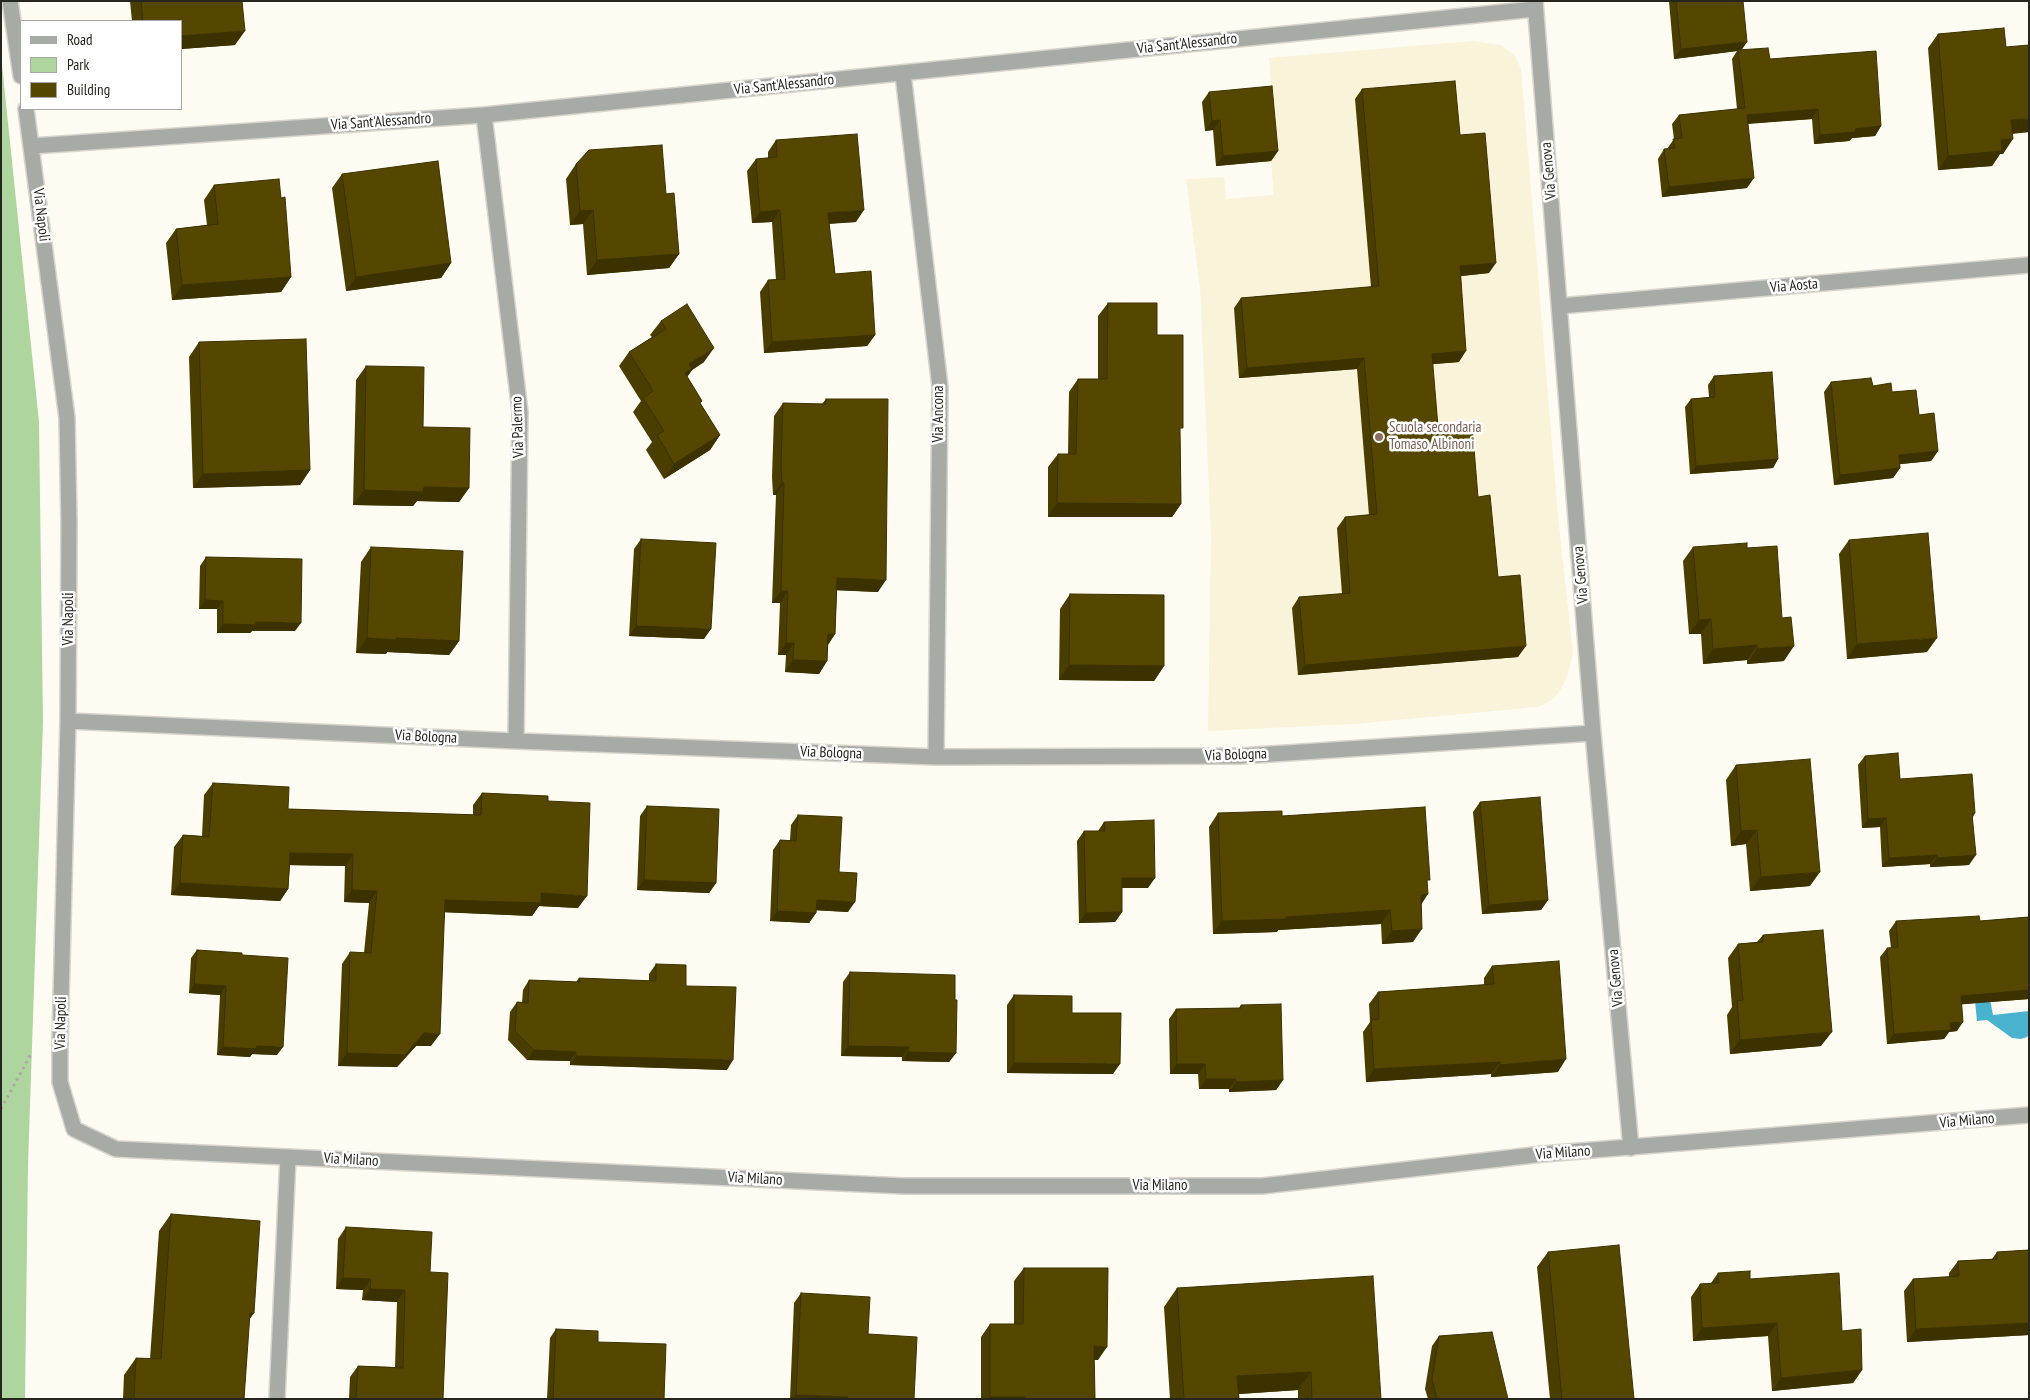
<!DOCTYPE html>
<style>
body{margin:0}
#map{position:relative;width:2030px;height:1400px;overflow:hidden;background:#fefcf2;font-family:"PT Sans Narrow",sans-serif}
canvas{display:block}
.frame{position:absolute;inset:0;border:2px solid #26251e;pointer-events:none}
.legend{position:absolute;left:20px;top:20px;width:162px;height:90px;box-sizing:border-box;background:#fff;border:1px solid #a8a8a5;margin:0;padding:6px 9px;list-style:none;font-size:15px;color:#26251e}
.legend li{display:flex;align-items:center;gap:10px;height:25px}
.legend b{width:25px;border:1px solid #a8a8a5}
</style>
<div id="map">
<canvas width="2030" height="1400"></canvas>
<div class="frame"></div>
<ul class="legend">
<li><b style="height:6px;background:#a8aba5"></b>Road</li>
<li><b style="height:14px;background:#afd59f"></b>Park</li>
<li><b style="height:14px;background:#554700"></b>Building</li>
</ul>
</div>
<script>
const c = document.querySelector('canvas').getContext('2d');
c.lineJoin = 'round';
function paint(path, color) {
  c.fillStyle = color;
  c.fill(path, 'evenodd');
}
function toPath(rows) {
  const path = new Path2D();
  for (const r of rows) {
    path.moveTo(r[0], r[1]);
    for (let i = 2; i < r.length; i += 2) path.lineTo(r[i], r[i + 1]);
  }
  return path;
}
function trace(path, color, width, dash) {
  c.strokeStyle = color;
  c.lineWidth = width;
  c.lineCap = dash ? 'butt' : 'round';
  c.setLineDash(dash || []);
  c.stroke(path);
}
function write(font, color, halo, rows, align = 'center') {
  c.font = font + ' "PT Sans Narrow",sans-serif';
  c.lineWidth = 5;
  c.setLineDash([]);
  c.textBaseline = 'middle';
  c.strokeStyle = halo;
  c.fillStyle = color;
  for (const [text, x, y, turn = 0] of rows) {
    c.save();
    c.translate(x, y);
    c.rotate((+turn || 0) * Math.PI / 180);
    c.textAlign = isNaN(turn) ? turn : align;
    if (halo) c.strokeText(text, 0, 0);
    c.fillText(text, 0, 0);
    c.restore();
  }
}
paint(toPath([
 [1472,41,1501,45,1514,55,1521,68,1558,516,1573,654,1567,677,1560,691,1552,700,1538,707,1354,724,1208,731,1211,536,1200,288,1186,179,1224,177,1226,199,1274,195,1271,161,1272,99,1269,58]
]), '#f9f3da');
paint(toPath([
 [1,55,39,422,43,723,28,1165,25,1399,1,1399]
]), '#afd59f');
paint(toPath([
 [1990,999,1993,1015,2029,1011,2029,1034,2027,1037,2021,1039,2012,1038,1987,1020,1977,1021,1975,1001]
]), '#49b2ce');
const street = toPath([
 [10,1,21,76],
 [1535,1,1593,733,1631,1148],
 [903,74,940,387,936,757],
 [26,109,67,418,69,523,68,721,60,1041,60,1082,74,1129,116,1149,904,1186,1262,1186,1543,1154,2029,1115],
 [484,115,520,412,516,741],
 [32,146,484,115,1535,9],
 [1560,306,2029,265],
 [68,721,516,741,936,757,1241,756,1593,733],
 [277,1399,288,1157]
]);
trace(street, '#d7d5cc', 18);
trace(toPath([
 [1,1109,31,1054]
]), '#aaa9a0', 3, [2.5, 4]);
trace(street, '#a8aba5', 15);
paint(toPath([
 [130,1,242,1,235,45,181,49,181,21,132,21],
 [1669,1,1743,1,1742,50,1770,59,1881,126,1875,136,1852,138,1849,141,1814,144,1812,119,1748,124,1747,188,1662,197,1658,159,1664,149,1667,149,1674,139,1672,124,1679,115,1737,109,1732,59,1737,51,1674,59],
 [1938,34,2006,47,2029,132,2012,134,2003,154,2000,154,1992,166,1938,170,1928,48],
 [1362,89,1460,135,1489,273,1461,276,1459,362,1432,364,1438,427,1478,497,1518,657,1298,675,1292,608,1299,597,1342,594,1337,528,1345,517,1369,515,1357,369,1239,378,1234,308,1241,298,1371,287,1355,99],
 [1209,92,1278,151,1271,161,1216,166,1213,130,1205,131,1202,102],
 [776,140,856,222,829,224,835,274,875,335,867,346,764,353,760,292,768,280,776,280,772,222,752,223,747,171,756,159,768,158,768,152],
 [576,164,666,194,679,254,669,268,587,275,583,224,570,225,566,179],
 [342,174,451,263,441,278,346,291,332,188],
 [214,185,281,198,291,277,281,292,172,300,166,243,176,229,207,225,204,200],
 [1108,303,1157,335,1180,432,1181,504,1172,517,1048,517,1048,467,1058,454,1068,454,1069,392,1078,379,1098,379,1098,316],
 [661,321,704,362,692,370,687,377,702,401,700,403,720,435,710,450,664,479,646,450,652,442,633,412,641,401,619,366,629,352,652,337,650,335],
 [199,342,310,470,300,485,193,488,189,357],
 [366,366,423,427,469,488,459,502,417,501,413,506,353,505,356,380],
 [1714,376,1778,459,1773,468,1690,474,1685,407,1691,399,1709,397,1708,385],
 [1831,382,1873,386,1892,392,1919,415,1938,451,1931,461,1900,464,1900,468,1893,478,1834,485,1824,392],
 [826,399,878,592,837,590,835,634,828,645,827,661,819,674,785,672,786,655,778,655,780,603,772,603,776,495,773,495,772,477,774,416,783,403,822,404],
 [641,539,704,639,629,636,634,549],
 [1849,540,1927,652,1847,659,1839,554],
 [371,547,459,641,449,655,387,652,386,654,356,653,361,562],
 [1693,547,1747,548,1784,661,1747,664,1747,660,1703,664,1701,634,1689,634,1683,561],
 [206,557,295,631,252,631,250,633,217,633,217,609,199,609,200,566],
 [1070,594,1164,666,1154,681,1059,680,1060,609],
 [1865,756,1900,779,1975,813,1973,817,1969,865,1930,867,1930,864,1882,867,1880,827,1862,828,1858,765],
 [1736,765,1810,886,1750,891,1746,844,1731,846,1726,780],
 [213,783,288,809,473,815,473,805,482,793,548,801,578,908,539,906,532,916,445,912,431,1046,416,1046,397,1067,338,1066,342,964,350,952,364,953,369,903,344,902,345,866,290,865,288,889,280,901,171,895,174,847,183,835,202,836,204,795],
 [1480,802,1548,900,1541,910,1482,914,1473,812],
 [647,806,716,883,709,893,637,890,640,816],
 [1218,813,1282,816,1427,884,1421,905,1413,942,1382,944,1381,924,1278,930,1277,932,1213,934,1209,827],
 [798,815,839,872,848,912,816,910,816,913,809,923,770,921,773,850,780,840,790,840,791,825],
 [1104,822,1148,888,1122,888,1122,912,1115,922,1079,923,1077,841,1084,831,1098,831],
 [2029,917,2029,999,1962,1004,1957,1031,1949,1032,1944,1039,1887,1044,1880,957,1887,948,1891,948,1889,931,1896,921,1980,921],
 [1763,935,1821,1046,1730,1054,1727,1015,1732,1007,1728,958,1738,944,1757,942],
 [197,950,242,955,277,1055,252,1054,250,1057,217,1055,220,995,189,993,191,958],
 [656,964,686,986,727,1070,570,1065,570,1061,527,1060,508,1040,510,1012,517,1002,522,1003,523,990,529,980,576,982,579,978,649,981,649,974],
 [1492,966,1558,1072,1491,1077,1491,1074,1366,1082,1363,1032,1370,1022,1369,1004,1378,992,1484,985,1484,978],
 [850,972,955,1000,956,1053,949,1062,902,1061,902,1057,841,1056,843,982],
 [1014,995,1072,1013,1113,1074,1007,1073,1007,1005],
 [1241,1005,1283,1080,1276,1090,1229,1092,1229,1089,1199,1089,1198,1074,1170,1074,1169,1019,1176,1009,1239,1008],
 [171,1214,254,1313,249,1319,244,1399,123,1399,124,1375,136,1358,150,1359,159,1231],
 [346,1227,430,1272,443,1399,349,1399,350,1377,358,1366,395,1367,397,1302,362,1300,363,1290,336,1289,338,1239],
 [2029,1250,2029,1335,1907,1342,1904,1291,1913,1279,1949,1277,1949,1273,1958,1261,1992,1259,1997,1252],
 [1548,1252,1634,1399,1550,1399,1537,1267],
 [1024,1268,1098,1360,1094,1360,1095,1399,981,1399,981,1337,990,1324,1014,1324,1014,1281],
 [1718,1273,1750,1279,1842,1331,1862,1370,1853,1383,1772,1391,1768,1336,1693,1341,1691,1297,1700,1284,1711,1283],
 [1177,1288,1381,1399,1298,1399,1298,1390,1239,1394,1239,1399,1170,1399,1164,1307],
 [801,1293,868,1334,914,1399,790,1399,794,1303],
 [556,1329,598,1342,664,1399,547,1399,550,1338],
 [1439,1336,1508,1399,1428,1399,1425,1389,1432,1346]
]), '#493d00');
paint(toPath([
 [245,31,235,45,181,49,181,36],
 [1747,42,1741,51,1738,50,1737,51,1674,59,1681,49],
 [1818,109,1812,119,1740,124,1747,115],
 [2029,119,2029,132,2001,134,2011,120],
 [1220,120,1213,130,1205,131,1212,121],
 [1881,126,1875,136,1852,138,1849,141,1814,144,1820,135,1855,129],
 [2013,139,2003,154,2000,154,1992,166,1938,170,1948,156,2001,140],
 [1278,151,1271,161,1216,166,1223,156],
 [1754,178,1747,188,1662,197,1669,187],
 [593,210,583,224,570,225,580,211],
 [780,210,772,222,752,223,760,212],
 [864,210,856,222,820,224,828,213],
 [679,254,669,268,587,275,597,260],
 [451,263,441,278,346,291,356,277],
 [1496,263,1489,273,1452,277,1460,266],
 [291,277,281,292,172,300,182,285],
 [875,335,867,346,764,353,772,342],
 [714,348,704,362,692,370,682,384,689,364],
 [1466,351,1459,362,1424,365,1432,354],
 [1364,358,1357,369,1239,378,1247,368],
 [720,435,710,450,664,479,674,464],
 [1938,451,1931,461,1892,465,1899,455],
 [1778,459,1773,468,1690,474,1696,466],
 [1900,468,1893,478,1834,485,1840,475],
 [310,470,300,485,193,488,203,474],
 [782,483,784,483,776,495,773,495],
 [424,487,469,488,459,502,417,501,413,506,353,505,364,490],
 [1057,503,1181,504,1172,517,1048,517],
 [837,578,886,580,878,592,829,590],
 [781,591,788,591,780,603,772,603],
 [205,600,223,601,217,609,199,609],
 [1711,619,1701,634,1689,634,1699,620],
 [256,622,301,623,295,631,252,631,250,633,217,633,223,624],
 [636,626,711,629,704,639,629,636],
 [828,634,835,634,827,646],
 [367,638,396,638,459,641,449,655,387,652,386,654,356,653],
 [1937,638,1927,652,1847,659,1857,644],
 [786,643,794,643,786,655,778,655],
 [1757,645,1747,660,1703,664,1713,649],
 [1526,646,1518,657,1298,675,1305,665],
 [1794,646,1784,661,1747,664,1757,649],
 [793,660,827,661,819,674,785,672],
 [1069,665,1164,666,1154,681,1059,680],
 [1886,818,1880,827,1862,828,1868,819],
 [1757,830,1746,844,1731,846,1741,831],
 [290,853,353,854,345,866,282,865],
 [1937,855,1930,864,1882,867,1889,858],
 [1976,855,1969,865,1930,867,1937,858],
 [1820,872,1810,886,1750,891,1761,877],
 [1122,878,1155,878,1148,888,1115,888],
 [644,880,716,883,709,893,637,890],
 [180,883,288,889,280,901,171,895],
 [352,890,377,891,369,903,344,902],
 [541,893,587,896,578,908,539,906,532,916,437,912,445,900],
 [1428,894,1419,908,1421,895],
 [817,900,855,902,848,912,810,910],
 [1548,900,1541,910,1482,914,1489,905],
 [1390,910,1381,924,1278,930,1277,932,1213,934,1222,921],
 [777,911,816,913,809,923,770,921],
 [1122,912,1115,922,1079,923,1086,913],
 [1422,929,1413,942,1382,944,1392,931],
 [194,984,226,986,220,995,189,993],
 [2029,990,2029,999,1954,1005,1961,996],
 [1963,1022,1957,1031,1949,1032,1944,1039,1887,1044,1894,1034,1950,1023],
 [1832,1032,1821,1046,1730,1054,1740,1040],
 [424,1033,440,1034,431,1046,416,1046,397,1067,338,1066,347,1053],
 [257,1046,283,1047,277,1055,252,1054,250,1057,217,1055,223,1047],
 [848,1046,909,1047,902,1057,841,1056],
 [534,1050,576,1052,570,1061,527,1060],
 [908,1052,956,1053,949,1062,902,1061],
 [576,1056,733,1060,727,1070,570,1065],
 [1566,1059,1558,1072,1491,1077,1500,1065],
 [1500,1062,1491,1074,1366,1082,1374,1069],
 [1014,1063,1120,1064,1113,1074,1007,1073],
 [1177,1064,1205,1064,1198,1074,1170,1074],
 [1206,1079,1236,1079,1229,1089,1199,1089],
 [1283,1080,1276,1090,1229,1092,1236,1082],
 [343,1278,371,1279,363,1290,336,1289],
 [370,1289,405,1290,397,1302,362,1300],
 [250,1313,254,1313,242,1330],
 [1777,1323,1768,1336,1693,1341,1702,1328],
 [2029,1323,2029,1335,1907,1342,1916,1329],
 [1094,1346,1107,1347,1098,1360,1085,1360],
 [1862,1370,1853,1383,1772,1391,1781,1378],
 [1311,1372,1298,1390,1224,1395,1237,1376],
 [796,1395,848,1397,847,1399,793,1399],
 [990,1397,1025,1397,1024,1399,988,1399]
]), '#3c3200');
const building = toPath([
 [141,1,242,1,245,31,181,36,181,21,143,21,141,1],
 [1676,1,1743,1,1747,42,1681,49,1676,1],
 [2004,28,2006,47,2029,45,2029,119,2011,120,2013,139,2001,140,2002,151,1948,156,1938,34,2004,28],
 [1768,48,1770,59,1876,51,1881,126,1855,129,1856,132,1820,135,1818,109,1747,115,1754,178,1669,187,1664,149,1675,148,1673,139,1682,138,1679,115,1745,108,1738,50,1768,48],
 [1455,81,1460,135,1485,133,1496,263,1460,266,1466,351,1432,354,1438,427,1472,424,1478,497,1490,495,1498,577,1520,575,1526,646,1305,665,1299,597,1350,593,1345,517,1377,514,1364,358,1247,368,1241,298,1379,286,1362,89,1455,81],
 [1272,86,1278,151,1223,156,1220,120,1212,121,1209,92,1272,86],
 [857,134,864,210,828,213,835,274,871,271,875,335,772,342,768,280,785,279,780,210,760,212,756,159,777,157,776,140,857,134],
 [662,145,666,194,674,193,679,254,597,260,593,210,580,211,576,164,589,150,662,145],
 [438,161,451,263,356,277,342,174,438,161],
 [279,179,281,198,285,197,291,277,182,285,176,229,218,224,214,185,279,179],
 [1108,303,1157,303,1157,335,1183,335,1183,428,1180,428,1181,504,1057,503,1058,454,1076,454,1078,379,1107,379,1108,303],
 [687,304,714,348,689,364,692,369,685,373,702,401,700,403,720,435,674,464,657,435,664,431,643,398,653,391,629,352,666,329,661,321,687,304],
 [306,339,310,470,203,474,199,342,306,339],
 [366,366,424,367,423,427,470,428,469,488,424,487,423,492,364,490,366,366],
 [1772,372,1778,459,1696,466,1691,399,1715,397,1714,376,1772,372],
 [1871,378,1873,386,1891,383,1892,392,1916,390,1919,415,1934,413,1938,451,1899,455,1900,468,1840,475,1831,382,1871,378],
 [826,399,888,399,886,580,837,578,835,634,828,634,827,661,793,660,794,643,786,643,788,591,781,591,784,483,782,483,781,465,783,403,826,404,826,399],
 [1928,533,1937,638,1857,644,1849,540,1928,533],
 [641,539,716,543,711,629,636,626,641,539],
 [1747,543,1747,548,1777,546,1782,618,1791,617,1794,646,1757,649,1757,645,1713,649,1711,619,1699,620,1693,547,1747,543],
 [371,547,463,551,459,641,396,638,396,640,367,638,371,547],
 [206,557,302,559,301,623,256,622,256,625,223,624,223,601,205,600,206,557],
 [1070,594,1164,595,1164,666,1069,665,1070,594],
 [1898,753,1900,779,1972,774,1975,813,1972,814,1976,855,1937,858,1937,855,1889,858,1886,818,1868,819,1865,756,1898,753],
 [1810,759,1820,872,1761,877,1757,830,1741,831,1736,765,1810,759],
 [213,783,289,787,288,809,481,815,482,793,548,796,548,801,590,803,587,896,541,893,541,903,445,900,440,1034,424,1033,405,1055,347,1053,350,952,371,953,377,891,352,890,353,854,290,853,288,889,180,883,183,835,209,837,213,783],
 [1540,797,1548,900,1489,905,1480,802,1540,797],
 [647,806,719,809,716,883,644,880,647,806],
 [1425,807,1430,880,1427,880,1428,894,1421,895,1422,929,1392,931,1390,910,1286,917,1286,919,1222,921,1218,813,1282,811,1282,816,1425,807],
 [798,815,842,817,839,872,857,873,855,902,817,900,816,913,777,911,780,840,796,841,798,815],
 [1154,820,1155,878,1122,878,1122,912,1086,913,1084,831,1105,831,1104,822,1154,820],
 [1979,916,1980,921,2029,917,2029,990,1961,996,1963,1022,1950,1023,1951,1030,1894,1034,1887,948,1898,947,1896,921,1979,916],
 [1823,930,1832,1032,1740,1040,1737,1001,1743,1000,1738,944,1763,942,1763,935,1823,930],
 [197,950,242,953,242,955,288,958,283,1047,257,1046,256,1049,223,1047,226,986,194,984,197,950],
 [1559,961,1566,1059,1500,1065,1500,1062,1374,1069,1371,1020,1379,1019,1378,992,1494,984,1492,966,1559,961],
 [656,964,686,965,686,986,736,987,733,1060,576,1056,576,1052,534,1050,515,1031,517,1002,528,1003,529,980,580,982,579,978,656,981,656,964],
 [850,972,955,975,955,1000,957,1000,956,1053,908,1052,909,1047,848,1046,850,972],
 [1014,995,1072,996,1072,1013,1121,1013,1120,1064,1014,1063,1014,995],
 [1281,1004,1283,1080,1236,1082,1236,1079,1206,1079,1205,1064,1177,1064,1176,1009,1241,1008,1241,1005,1281,1004],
 [171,1214,260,1221,254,1313,250,1313,244,1399,134,1399,136,1358,161,1359,171,1214],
 [346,1227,432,1232,430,1272,448,1273,443,1399,356,1399,358,1366,403,1368,405,1290,370,1289,371,1279,343,1278,346,1227],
 [1619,1245,1634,1399,1562,1399,1548,1252,1619,1245],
 [2029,1250,2029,1323,1916,1329,1913,1279,1959,1276,1958,1261,1997,1259,1997,1252,2029,1250],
 [1024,1268,1108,1268,1107,1347,1094,1346,1095,1399,1025,1399,1025,1397,990,1397,990,1324,1023,1324,1024,1268],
 [1750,1271,1750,1279,1839,1273,1842,1331,1861,1329,1862,1370,1781,1378,1777,1323,1702,1328,1700,1284,1719,1283,1718,1273,1750,1271],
 [1373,1276,1381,1399,1312,1399,1311,1372,1237,1376,1239,1399,1184,1399,1177,1288,1373,1276],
 [801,1293,870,1297,868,1334,917,1337,914,1399,848,1399,848,1397,796,1395,801,1293],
 [556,1329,598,1331,598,1342,666,1344,664,1399,553,1399,556,1329],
 [1492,1332,1508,1399,1437,1399,1432,1379,1439,1336,1492,1332]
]);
paint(building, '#554700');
trace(building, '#3c3200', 1);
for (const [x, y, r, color] of [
 [1379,437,5,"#8d6e63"]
]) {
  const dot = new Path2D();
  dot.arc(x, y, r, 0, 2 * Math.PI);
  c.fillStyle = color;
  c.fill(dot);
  trace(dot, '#fff', 2);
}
write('15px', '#26251e', '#fff', [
 ["Via Sant'Alessandro",1187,44,-6],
 ["Via Sant'Alessandro",784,85,-6],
 ["Via Sant'Alessandro",381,122,-4],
 ["Via Genova",1549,171,-95],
 ["Via Napoli",41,215,83],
 ["Via Aosta",1794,286,-5],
 ["Via Ancona",939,414,-90],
 ["Via Palermo",518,427,-92],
 ["Via Genova",1581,575,-95],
 ["Via Napoli",69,619,-90],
 ["Via Bologna",426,737,3],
 ["Via Bologna",831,753,2],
 ["Via Bologna",1236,755,-2],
 ["Via Genova",1616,978,-95],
 ["Via Napoli",61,1023,-89],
 ["Via Milano",1967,1121,-5],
 ["Via Milano",1563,1153,-4],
 ["Via Milano",351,1160,3],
 ["Via Milano",755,1179,3],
 ["Via Milano",1160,1186]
]);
write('15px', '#785e54', '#fff', [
 ["Scuola secondaria",1389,428],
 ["Tomaso Albinoni",1389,445]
], 'left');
</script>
